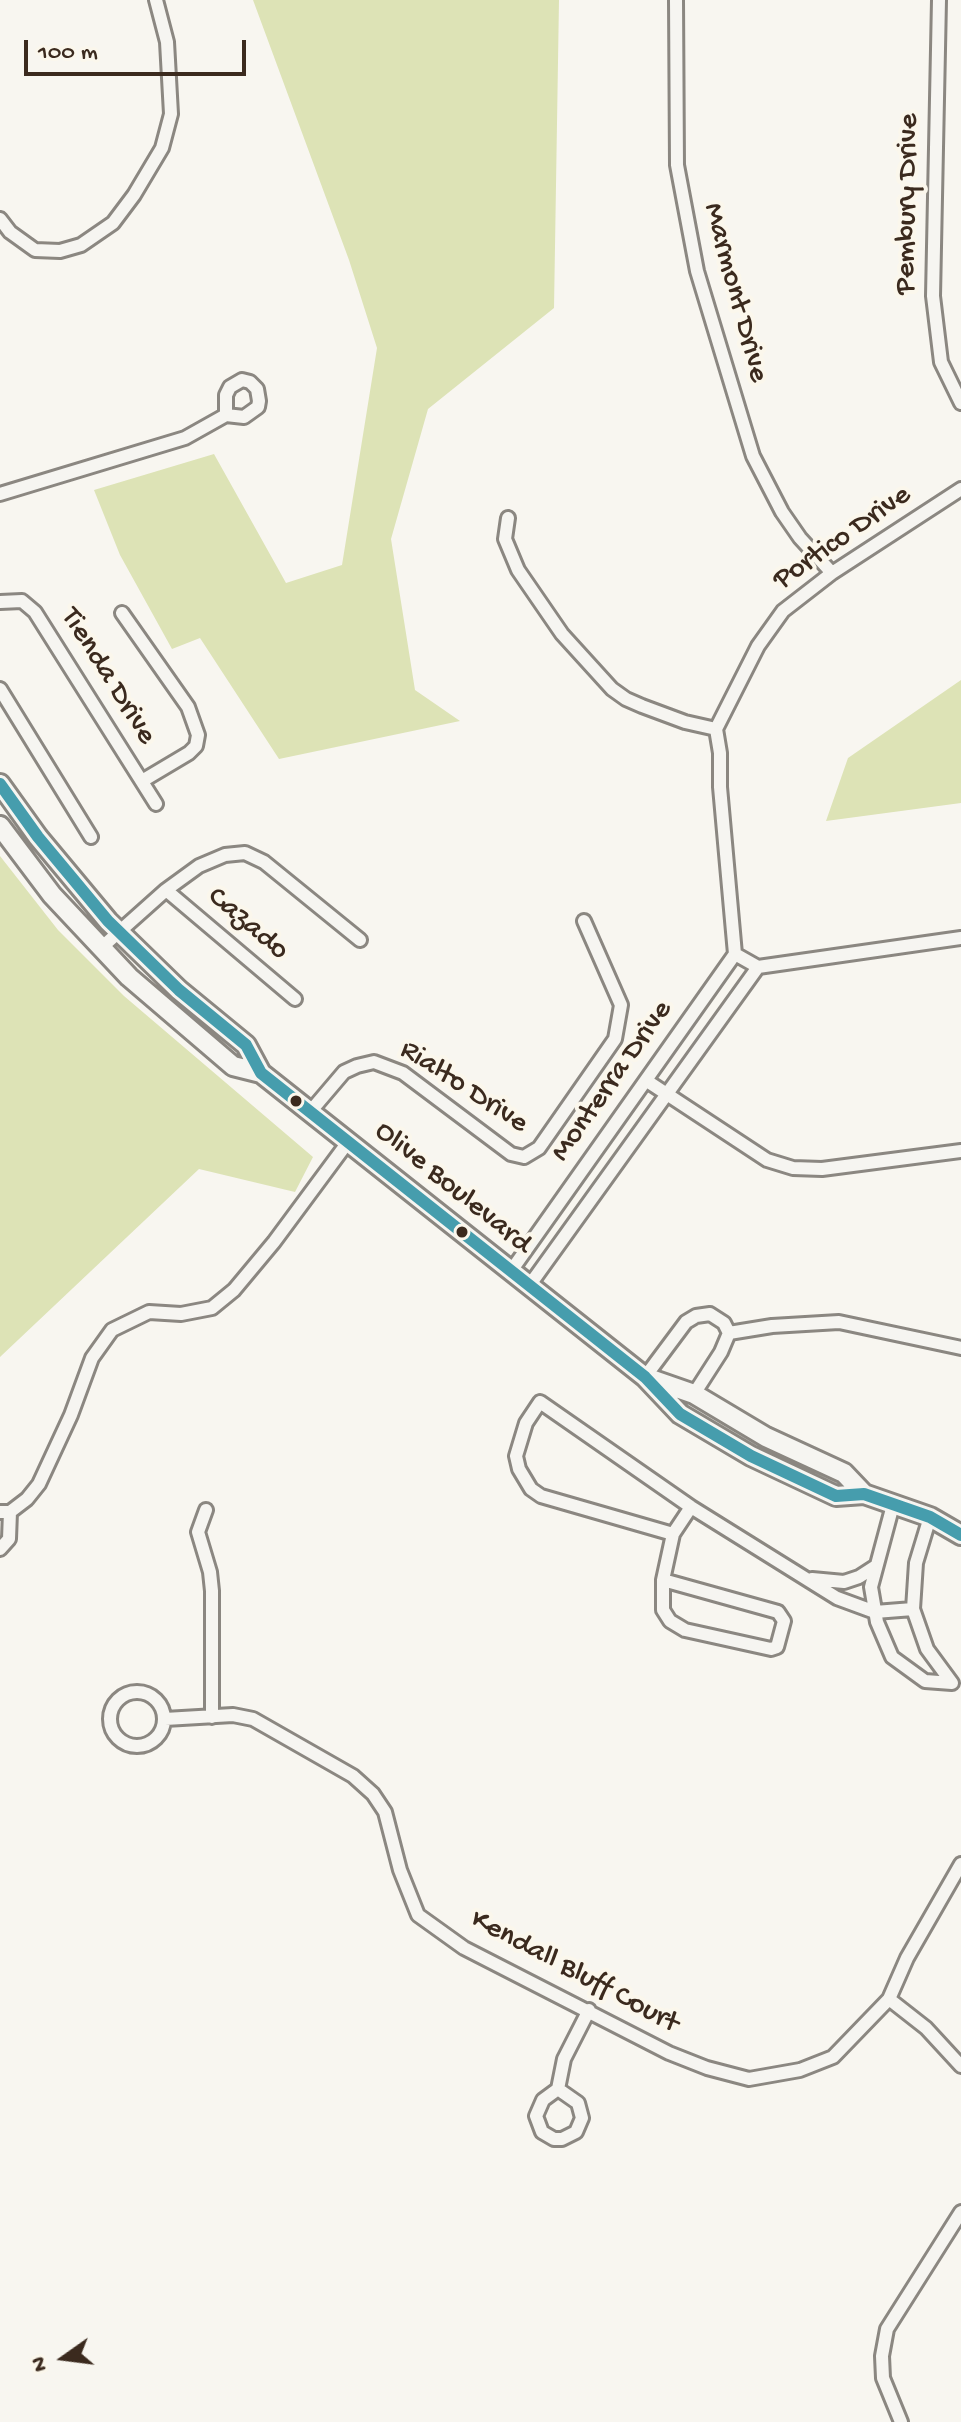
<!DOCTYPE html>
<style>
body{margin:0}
#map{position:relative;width:961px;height:2422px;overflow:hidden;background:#f8f6f0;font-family:"Gochi Hand",sans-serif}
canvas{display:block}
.north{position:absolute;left:24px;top:2318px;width:80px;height:80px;-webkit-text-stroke:6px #fbf7ec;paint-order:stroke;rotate:256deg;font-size:22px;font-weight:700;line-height:32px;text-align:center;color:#3b2a1e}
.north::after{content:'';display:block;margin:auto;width:28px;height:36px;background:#3b2a1e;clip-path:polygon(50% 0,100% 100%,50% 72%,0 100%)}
.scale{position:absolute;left:24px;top:40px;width:222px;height:36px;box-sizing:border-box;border:4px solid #3b2a1e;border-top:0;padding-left:10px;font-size:24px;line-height:28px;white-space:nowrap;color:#3b2a1e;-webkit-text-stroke:6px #fbf7ec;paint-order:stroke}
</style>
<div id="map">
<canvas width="961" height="2422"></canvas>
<div class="north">N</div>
<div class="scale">100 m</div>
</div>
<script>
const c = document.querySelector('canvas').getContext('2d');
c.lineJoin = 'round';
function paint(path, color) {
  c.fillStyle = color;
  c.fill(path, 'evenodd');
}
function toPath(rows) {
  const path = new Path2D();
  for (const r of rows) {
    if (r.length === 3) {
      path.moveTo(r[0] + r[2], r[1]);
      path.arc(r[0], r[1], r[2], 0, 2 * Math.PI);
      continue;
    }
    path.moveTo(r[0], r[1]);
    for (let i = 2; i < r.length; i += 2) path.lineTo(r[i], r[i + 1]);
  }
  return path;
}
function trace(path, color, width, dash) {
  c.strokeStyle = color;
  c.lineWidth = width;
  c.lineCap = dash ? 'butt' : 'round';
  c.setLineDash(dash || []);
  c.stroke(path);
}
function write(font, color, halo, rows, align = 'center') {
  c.font = font + ' "Gochi Hand",sans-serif';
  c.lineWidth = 8;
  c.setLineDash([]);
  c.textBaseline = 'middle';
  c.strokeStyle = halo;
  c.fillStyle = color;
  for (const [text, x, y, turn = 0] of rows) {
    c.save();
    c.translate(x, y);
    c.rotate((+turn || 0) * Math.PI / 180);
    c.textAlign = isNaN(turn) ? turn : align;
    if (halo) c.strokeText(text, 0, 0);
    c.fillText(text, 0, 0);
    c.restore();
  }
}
paint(toPath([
 [253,0,559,0,554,308,428,409,391,539,415,690,460,721,279,759,200,638,172,649,120,555,94,490,214,454,286,583,342,565,377,348,349,260],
 [961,680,961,803,826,821,848,758],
 [0,856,58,930,124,996,313,1157,295,1192,199,1169,0,1357]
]), '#dde3b6');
const street = toPath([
 [676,0,677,165,697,271,753,456,782,512,800,538,832,573],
 [939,0,933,296,941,362,961,403],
 [0,219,10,232,35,250,60,251,81,245,113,223,134,195,162,148,171,114,167,42,156,0],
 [0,494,185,438,226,415,244,417,258,407,259,401,257,389,250,382,242,380,230,387,226,395,226,415],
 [508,518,505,539,518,570,562,634,612,689,626,699,642,706,685,722,716,729],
 [0,602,22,601,35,612,156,804],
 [122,613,188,707,198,735,196,746,189,753,142,781],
 [0,689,91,837],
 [166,890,295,999],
 [101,948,166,890,199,866,225,855,245,853,264,862,360,940],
 [735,954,758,967,961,938],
 [647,1081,767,1160,793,1168,822,1169,961,1151],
 [310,1112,344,1072,357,1066,374,1062,403,1073,511,1154,524,1157,539,1148,615,1039,621,1005,584,921],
 [511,1271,735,954,720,787,720,753,716,729,758,646,783,611,832,573,961,489],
 [529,1286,758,967],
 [729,1333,772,1326,839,1322,961,1348],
 [645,1377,686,1322,696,1316,710,1314,724,1323,729,1333,721,1352,694,1394],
 [893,1505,871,1587,877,1622,892,1657,925,1681,952,1683,927,1649,913,1609,916,1563,930,1517],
 [206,1510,198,1532,210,1572,212,1591,212,1717],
 [0,1512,10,1512,27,1499,39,1484,71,1415,92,1358,112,1330,149,1312,181,1314,212,1308,234,1290,274,1242,348,1142],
 [673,1534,541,1496,531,1489,519,1469,516,1456,526,1423,540,1402,691,1507,837,1598,875,1612,913,1609],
 [0,1549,9,1539,10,1512],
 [812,1579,844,1582,859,1577,876,1566],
 [663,1580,778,1612,784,1621,777,1647,771,1649,685,1630,670,1621,663,1610,663,1580,673,1534,691,1507],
 [137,1719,27],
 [165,1719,233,1715,253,1719,353,1776,373,1794,385,1812,400,1870,418,1915,464,1948,669,2053,707,2068,749,2079,800,2070,833,2057,889,1999,907,1958,961,1864],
 [889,1999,926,2028,961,2066],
 [558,2089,578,2103,582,2118,576,2132,562,2139,554,2139,542,2132,536,2116,543,2100,558,2089],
 [558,2089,564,2059,589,2010],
 [901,2422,883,2378,882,2356,887,2329,961,2212]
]);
const primary = toPath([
 [0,784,38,837,108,921,179,990,246,1045,261,1073,645,1377,680,1414,751,1456,836,1496,864,1494,930,1517,961,1535],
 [0,826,52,895,129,977,233,1066,261,1073],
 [648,1378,694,1394,766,1437,844,1473,864,1494]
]);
trace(street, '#8b8781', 18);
trace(primary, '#8b8781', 24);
trace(street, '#f6f5f1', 12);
trace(primary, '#f6f5f1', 18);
trace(toPath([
 [0,784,38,837,108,921,179,990,246,1045,261,1073,645,1377,680,1414,751,1456,836,1496,864,1494,930,1517,961,1535]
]), '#469dad', 12);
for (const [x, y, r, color] of [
 [296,1101,7,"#3b2a1e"],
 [462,1232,7,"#3b2a1e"]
]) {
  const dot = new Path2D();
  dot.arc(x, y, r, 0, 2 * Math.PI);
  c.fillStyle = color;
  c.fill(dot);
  trace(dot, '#fbf7ec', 3);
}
write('30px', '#3b2a1e', '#fbf7ec', [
 ["Pembury Drive",909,204,-89],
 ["Marmont Drive",734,293,75],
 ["Portico Drive",843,539,-35],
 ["Tienda Drive",107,677,58],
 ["Cazado",247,925,40],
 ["Monterra Drive",613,1082,-55],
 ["Rialto Drive",463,1088,33],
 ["Olive Boulevard",452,1189,39],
 ["Kendall Bluff Court",574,1973,28]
]);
</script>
